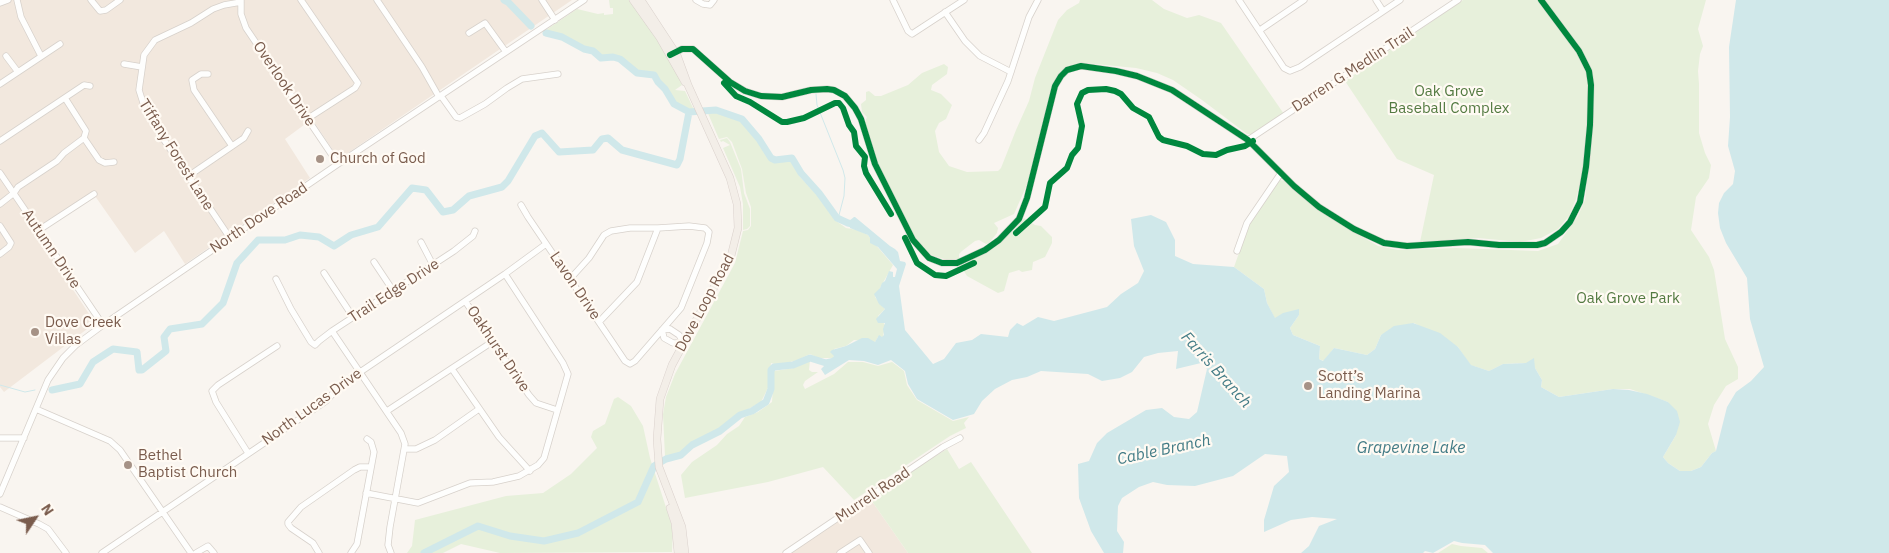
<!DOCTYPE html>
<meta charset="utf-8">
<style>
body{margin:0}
#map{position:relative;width:1889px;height:553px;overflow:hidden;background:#f9f5f0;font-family:"IBM Plex Sans",sans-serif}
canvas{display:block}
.north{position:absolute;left:10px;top:493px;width:50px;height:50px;-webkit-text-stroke:4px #fffaf3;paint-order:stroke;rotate:56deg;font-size:14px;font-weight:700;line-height:20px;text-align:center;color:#7a5c4d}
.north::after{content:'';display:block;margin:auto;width:18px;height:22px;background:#7a5c4d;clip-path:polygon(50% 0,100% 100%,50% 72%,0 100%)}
</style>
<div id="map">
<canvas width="1889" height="553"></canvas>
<div class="north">N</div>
</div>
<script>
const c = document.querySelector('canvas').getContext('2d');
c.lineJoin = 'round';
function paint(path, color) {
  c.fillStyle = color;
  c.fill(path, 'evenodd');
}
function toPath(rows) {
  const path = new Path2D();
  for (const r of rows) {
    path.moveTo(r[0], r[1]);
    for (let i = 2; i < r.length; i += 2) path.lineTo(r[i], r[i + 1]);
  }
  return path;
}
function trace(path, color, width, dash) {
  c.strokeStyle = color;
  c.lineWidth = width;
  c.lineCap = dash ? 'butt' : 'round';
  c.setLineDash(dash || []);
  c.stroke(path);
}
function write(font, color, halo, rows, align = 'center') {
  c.font = font + ' "IBM Plex Sans",sans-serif';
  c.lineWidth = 4.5;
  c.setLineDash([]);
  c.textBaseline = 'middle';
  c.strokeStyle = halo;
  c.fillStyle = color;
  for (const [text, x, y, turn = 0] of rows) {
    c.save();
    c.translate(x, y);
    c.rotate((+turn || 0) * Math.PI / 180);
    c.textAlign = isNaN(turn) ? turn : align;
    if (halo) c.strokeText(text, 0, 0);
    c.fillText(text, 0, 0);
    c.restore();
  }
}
paint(toPath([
 [0,0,572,0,339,159,312,119,285,139,310,178,185,264,164,231,135,253,95,196,37,235,95,323,4,392,0,387],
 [869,497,908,553,789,553]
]), '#f2e8de');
paint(toPath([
 [609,0,631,0,662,47,677,73,682,85,675,90,685,91,695,112,689,112,677,107,665,89,658,82,654,75,637,73,620,59,613,57,601,58,593,51,584,49,562,37,543,32,577,9,598,14,604,13,604,15,613,14,613,8,610,8],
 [1080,0,1152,0,1164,9,1187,18,1199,15,1221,23,1284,114,1254,134,1247,134,1202,100,1173,80,1157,73,1136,68,1084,63,1073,65,1058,75,1051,89,1029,180,1014,214,994,223,998,228,997,233,989,243,986,244,979,240,975,241,962,251,959,254,959,259,947,260,934,256,928,253,917,241,878,164,868,136,865,122,867,117,862,112,861,104,866,100,866,92,869,91,875,96,881,96,908,85,922,73,944,64,948,67,947,74,932,85,931,90,941,94,952,105,946,119,939,123,935,131,939,152,949,166,967,172,998,171,1001,168,1016,130,1029,101,1035,78,1058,20,1067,10,1079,3],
 [1463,0,1706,0,1698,29,1703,46,1700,54,1698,71,1699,84,1699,133,1705,153,1711,165,1709,178,1696,197,1691,230,1709,257,1714,270,1725,339,1738,367,1738,379,1726,386,1714,405,1708,424,1716,451,1712,453,1701,467,1691,471,1680,471,1668,463,1663,457,1676,435,1668,402,1630,389,1613,389,1559,397,1541,387,1542,380,1535,368,1526,363,1503,364,1489,371,1470,365,1458,347,1414,323,1381,335,1375,349,1367,355,1334,348,1324,361,1319,359,1320,346,1293,335,1290,328,1299,315,1275,319,1267,303,1264,289,1234,267,1250,222,1280,180,1286,181,1308,201,1349,229,1378,246,1398,250,1456,248,1538,251,1558,244,1578,216,1585,200,1593,125,1587,122,1583,172,1576,199,1569,216,1558,229,1541,238,1520,242,1478,238,1420,242,1434,175,1397,159,1345,81],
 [707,111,720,112,726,116,741,121,758,141,765,154,773,162,791,160,793,161,800,177,818,196,835,220,846,228,858,230,868,235,870,238,871,243,875,244,893,265,875,297,885,309,878,316,885,325,883,337,878,337,875,342,854,340,846,346,834,349,834,356,833,358,818,358,810,354,798,360,778,365,771,363,769,386,761,402,734,417,727,425,701,437,680,453,665,457,663,414,666,397,675,374,735,263,743,231,748,230,751,226,751,207,746,193,742,169,732,142,727,137,719,139],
 [727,138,730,142,741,169,744,193,750,209,750,226,747,229,743,230,743,204,740,187,723,148,730,145,723,141,721,142,720,140],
 [1024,218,1035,225,1041,226,1052,237,1052,243,1045,257,1033,262,1032,270,1022,272,1019,270,1009,273,1004,291,998,293,967,276,960,265,995,247,1016,228],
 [810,360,809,370,812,372,818,372,805,381,803,385,805,389,834,374,848,362,863,362,878,366,892,362,904,371,907,385,917,400,953,421,969,417,964,423,966,428,950,436,854,500,823,467,768,482,685,498,681,475,692,462,717,445,727,434,739,426,745,417,758,412,772,402,774,371,794,368],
 [618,397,631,406,643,426,650,458,673,529,672,552,500,553,461,544,443,553,407,553,412,546,415,520,506,496,543,493,571,474,597,448,591,437,593,431,605,424,614,399],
 [947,449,959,469,971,462,1032,553,908,553,869,497],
 [1452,544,1461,546,1482,548,1488,553,1438,553]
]), '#e7f0db');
paint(toPath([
 [1736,0,1889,0,1889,553,1493,553,1485,545,1462,543,1454,541,1433,553,1425,551,1423,553,1301,553,1309,546,1319,526,1337,519,1312,517,1291,520,1264,532,1264,520,1274,486,1289,472,1287,456,1265,454,1233,476,1195,486,1167,485,1153,482,1139,487,1122,498,1118,506,1117,531,1124,542,1123,553,1104,553,1091,531,1079,498,1078,464,1089,461,1097,443,1107,433,1146,410,1162,408,1174,417,1189,419,1197,412,1207,369,1201,363,1176,369,1178,351,1158,353,1144,357,1132,372,1120,378,1102,381,1088,374,1041,371,1027,377,1012,380,995,389,982,401,974,414,953,420,917,399,908,384,905,371,891,360,878,365,864,361,849,360,825,375,821,369,834,356,830,352,832,350,846,346,862,338,868,338,875,342,879,335,882,337,884,335,883,329,885,323,878,323,876,319,885,309,879,304,874,294,880,288,882,283,885,281,889,271,893,272,893,277,895,277,897,269,878,247,870,243,870,238,868,235,850,228,849,221,854,217,855,217,890,246,895,249,898,252,900,261,905,262,906,264,899,286,905,330,933,364,944,359,956,343,972,340,981,334,1008,337,1010,330,1017,323,1023,326,1038,317,1054,321,1107,307,1121,294,1138,283,1144,271,1134,246,1131,219,1151,215,1166,222,1175,240,1175,256,1193,264,1234,267,1264,289,1267,303,1275,318,1283,313,1299,309,1299,315,1290,328,1293,335,1320,346,1319,359,1323,361,1334,348,1367,355,1375,349,1381,335,1394,326,1413,323,1440,333,1458,347,1471,365,1489,371,1503,364,1526,363,1534,358,1535,368,1542,380,1541,387,1559,397,1613,389,1629,390,1647,394,1668,402,1677,411,1680,422,1676,435,1663,457,1668,463,1680,471,1691,471,1701,467,1712,453,1716,451,1727,407,1736,392,1751,381,1764,367,1750,319,1747,278,1726,243,1720,228,1718,213,1719,203,1724,193,1733,184,1735,171,1728,146,1730,117,1729,47]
]), '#d0e8ea');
trace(toPath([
 [816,94,817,105,843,170,845,178,844,196,838,219],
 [0,385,25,392,35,390]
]), '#d0e8ea', 1);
trace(toPath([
 [504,0,508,2,531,26],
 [546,33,562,37,584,49,593,51,601,58,613,57,620,59,637,73,654,75,658,82,665,89,674,104,689,112],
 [52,390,80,384,93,362,113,349,137,352,139,370,142,370,166,351,164,337,170,329,202,324,223,303,237,263,258,240,285,240,300,235,319,237,334,246,351,235,378,227,412,188,426,190,443,212,453,210,469,196,502,187,508,181,535,136,542,133,559,152,593,150,602,139,608,138,622,150,677,165,680,159,689,112,716,110,742,119,759,139,771,158,775,160,792,158,801,173,819,193,837,218,848,223,857,225],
 [424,553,478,526,510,536,544,541,578,533,638,502,654,466,666,459,681,455,692,445,720,431,740,415,752,411,766,402,771,389,771,370,774,367,793,365,810,358,826,363,835,361]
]), '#d0e8ea', 7);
const minor = toPath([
 [17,0,21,17,41,56],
 [91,0,100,11,106,10,120,0],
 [241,0,241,14,246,28,338,164],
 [301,0,358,83,355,88,307,119],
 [377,0,422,67,439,97],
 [542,0,555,20],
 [696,0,703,4,710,5,714,0],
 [893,0,908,31,912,34,964,0],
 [1239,0,1284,68,1290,71,1300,67,1400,0],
 [1376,0,1383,11],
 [0,3,8,0],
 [945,12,965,41,980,56,1011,72],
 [1260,30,1304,0],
 [469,33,485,23,506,52],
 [672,54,682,49,693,49,730,82,745,91,761,96,782,97,811,90,827,89,834,90,845,96,855,108,861,119,875,164,913,240,929,258,942,263,957,263,985,250,999,240,1019,219,1027,198,1055,86,1061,76,1067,70,1081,66,1116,71,1137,76,1172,90,1248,140,1294,186,1319,207,1354,229,1384,243,1407,246,1468,242,1499,245,1537,245,1545,243,1561,232,1570,222,1580,202,1586,167,1590,125,1591,85,1589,71,1579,51,1541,0],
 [6,56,18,72],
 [124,64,142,67],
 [208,74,201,74,192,80,194,90,232,146],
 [0,84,60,44],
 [441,96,456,117,460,118,485,104,507,88,522,79,558,74],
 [84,138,99,160,105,163,114,162],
 [979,140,984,133,1008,81,1029,17,1038,0],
 [1248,140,1458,0],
 [0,141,84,85,90,86],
 [0,173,103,325],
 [187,177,244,138,248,131],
 [0,204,14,193,18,187,57,161,64,153,84,138,86,131,65,98],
 [521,205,528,217,570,279,625,361,630,364,635,361,681,308,707,243,709,232,705,228,689,226,658,228,630,228,611,231,604,235,589,258,570,279],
 [0,226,11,243,9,247,0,254],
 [39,230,94,194],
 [230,238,160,134,145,109,139,90,144,55,155,40,191,23,213,9,224,5,241,2],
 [421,242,433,265],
 [1237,251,1247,223,1281,173],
 [374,262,394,292],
 [324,273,353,317],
 [276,279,291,309,311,342,315,345,319,341,332,331,454,251,473,236,475,231],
 [465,301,529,395,536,403,557,410],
 [599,322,637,282,658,228],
 [670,329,679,335,684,343,673,343,664,338,662,330,670,329],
 [332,331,401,433,405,444,390,527,388,545,391,553],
 [452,369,499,437,530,471],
 [36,409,110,441,120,450,191,553],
 [387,411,492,342],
 [0,438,24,438],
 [405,449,416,449,435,440,479,409],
 [248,453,216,402,212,391,218,385,277,346],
 [366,493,418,503,470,483,493,482,519,476,538,465,544,458,568,374,563,363,505,274],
 [0,494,48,380,63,358,76,345,103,325,338,164,584,0],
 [0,507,39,524,48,529,66,553],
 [102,553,326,401,341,385,505,274,546,244],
 [196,553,208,546,214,553],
 [319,553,313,543,291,528,288,524,288,522,301,507,354,470,360,467,371,467],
 [351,553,357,544,374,452,371,442,367,439],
 [786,553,943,447,960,438],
 [840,553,860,540,869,553]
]);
const major = toPath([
 [633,0,660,38,685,82],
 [641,0,677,55,688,85,730,178,737,204,738,228,731,256,672,365,660,399,657,439,659,467,682,527,685,553],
 [670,508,675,523,678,553]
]);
trace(minor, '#d7d1cb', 7);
trace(major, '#dad1cc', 8);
trace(minor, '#fefefd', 5.5);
trace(major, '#f3eee8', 7);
trace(toPath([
 [670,55,682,49,693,49,730,82,745,91,761,96,782,97,811,90,827,89,834,90,845,96,855,108,861,119,875,164,913,240,929,258,942,263,957,263,985,250,999,240,1019,219,1027,198,1055,86,1061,76,1067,70,1081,66,1116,71,1137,76,1172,90,1248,140,1294,186,1319,207,1354,229,1384,243,1407,246,1468,242,1499,245,1537,245,1545,243,1561,232,1570,222,1580,202,1586,167,1590,125,1591,85,1589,71,1579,51,1541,0],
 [724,83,736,96,750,102,782,122,787,122,804,118,835,103,839,103,843,108,849,125,854,132,856,146,865,157,864,166,866,173,891,214],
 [1016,233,1045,207,1050,183,1067,168,1072,155,1078,148,1082,126,1077,104,1082,93,1088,90,1106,89,1115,91,1121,94,1133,108,1149,117,1159,137,1163,140,1187,146,1203,154,1216,155,1227,150,1245,146,1253,141],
 [905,238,917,263,935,275,946,276,974,263]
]), '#00873e', 6);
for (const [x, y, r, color] of [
 [320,159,5,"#a69286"],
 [35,332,5,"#a69286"],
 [1308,386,5,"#a69286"],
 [128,465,5,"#a69286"]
]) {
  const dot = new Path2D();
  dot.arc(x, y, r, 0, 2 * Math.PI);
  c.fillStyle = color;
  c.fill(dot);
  trace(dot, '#fffaf3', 2);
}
write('15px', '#7a5c4d', '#fffaf3', [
 ["Darren G Medlin Trail",1353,70,-33],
 ["Overlook Drive",284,84,56],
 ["Tiffany Forest Lane",176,155,58],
 ["North Dove Road",259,218,-34],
 ["Autumn Drive",51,249,56],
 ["Lavon Drive",575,286,56],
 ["Trail Edge Drive",394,291,-33],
 ["Dove Loop Road",705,303,-62],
 ["Oakhurst Drive",498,349,56],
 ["North Lucas Drive",312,407,-36],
 ["Murrell Road",873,495,-34]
]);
write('15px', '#537a41', '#fffaf3', [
 ["Oak Grove",1449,92],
 ["Baseball Complex",1449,109],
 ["Oak Grove Park",1628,299]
]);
write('15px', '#7a5c4d', '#fffaf3', [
 ["Church of God",330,159],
 ["Dove Creek",45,323],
 ["Villas",45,340],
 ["Scott’s",1318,377],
 ["Landing Marina",1318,394],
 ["Bethel",138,456],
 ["Baptist Church",138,473]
], 'left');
write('italic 16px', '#437c86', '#fffaf3', [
 ["Farris Branch",1216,370,48],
 ["Grapevine Lake",1411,448],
 ["Cable Branch",1164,450,-12]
]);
</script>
